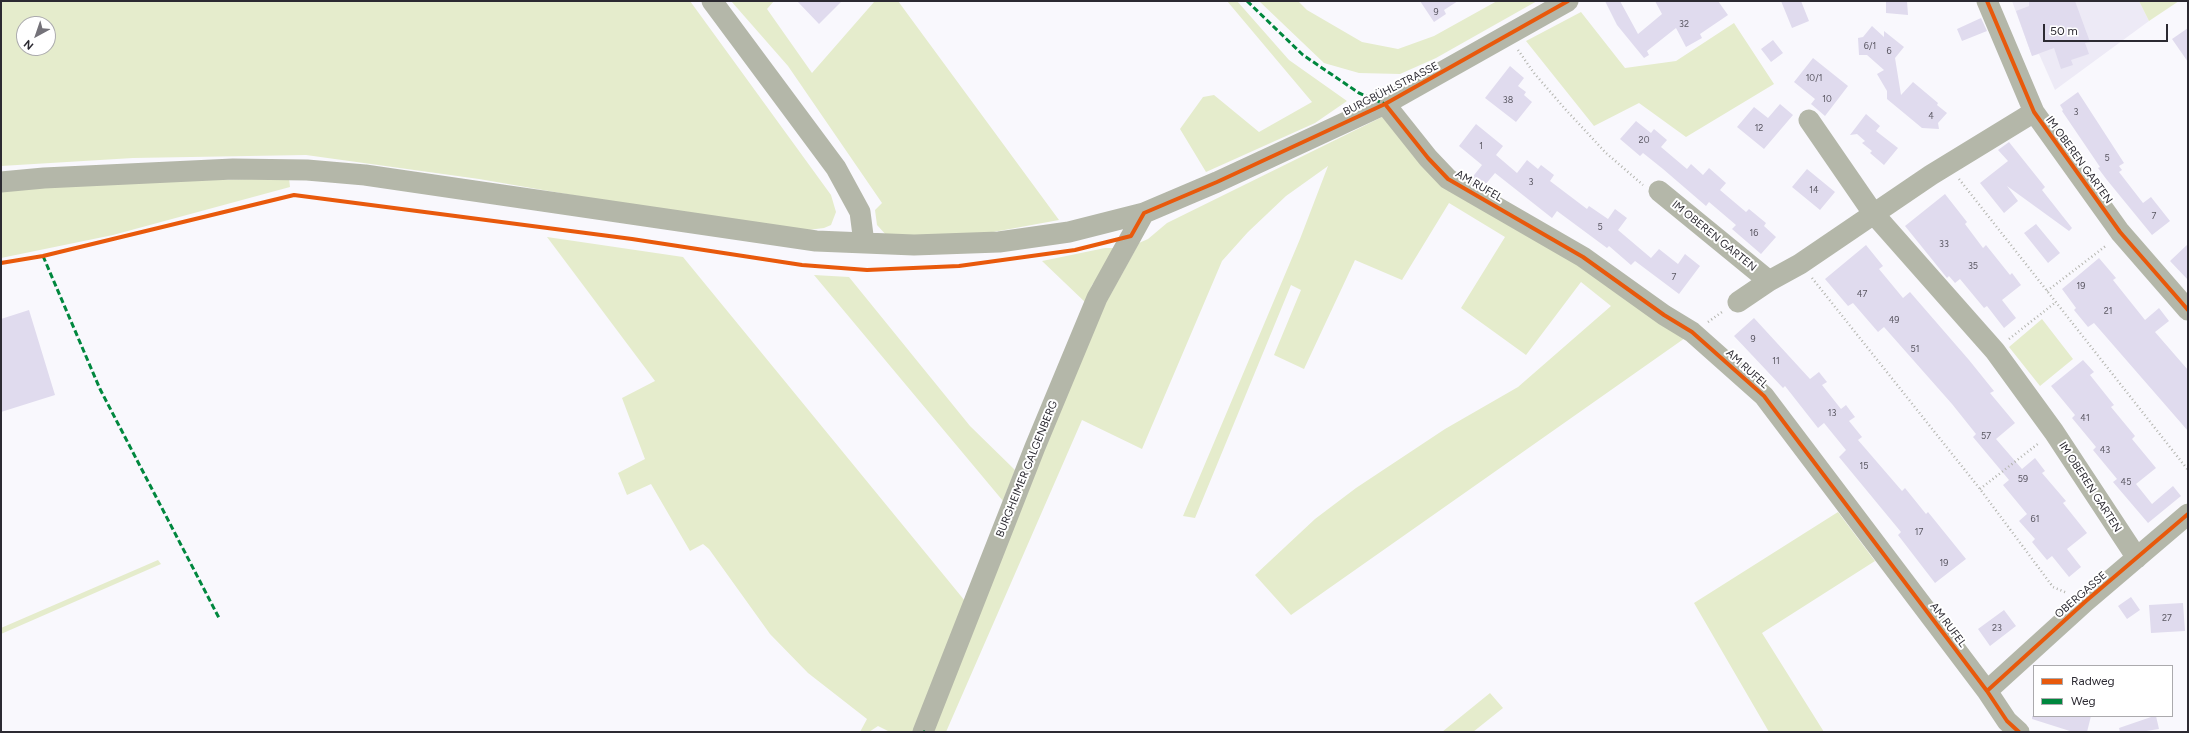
<!DOCTYPE html>
<meta charset="utf-8">
<style>
body{margin:0}
#map{position:relative;width:2189px;height:733px;overflow:hidden;background:#f9f8fd;font-family:Figtree,sans-serif}
canvas{display:block}
.frame{position:absolute;inset:0;border:2px solid #2c2a32;pointer-events:none}
.legend{position:absolute;left:2033px;top:665px;width:140px;height:52px;box-sizing:border-box;background:#fff;border:1px solid #abaaad;margin:0;padding:5px 7px;list-style:none;font-size:12px;color:#2c2a32}
.legend li{display:flex;align-items:center;gap:8px;height:20px}
.legend b{width:20px;border:1px solid #abaaad}
.north{position:absolute;left:16px;top:16px;width:40px;height:40px;box-sizing:border-box;background:#fff;border:1px solid #abaaad;border-radius:50%;rotate:220deg;font-size:11px;font-weight:700;line-height:16px;text-align:center;color:#2c2a32}
.north::after{content:'';display:block;margin:auto;width:14px;height:18px;background:#747279;clip-path:polygon(50% 0,100% 100%,50% 72%,0 100%)}
.scale{position:absolute;left:2043px;top:24px;width:125px;height:18px;box-sizing:border-box;border:2px solid #2c2a32;border-top:0;padding-left:5px;font-size:12px;line-height:14px;white-space:nowrap;color:#2c2a32;-webkit-text-stroke:3px #fff;paint-order:stroke}
</style>
<div id="map">
<canvas width="2189" height="733"></canvas>
<div class="frame"></div>
<ul class="legend">
<li><b style="height:5px;background:#e8590c"></b>Radweg</li>
<li><b style="height:5px;background:#00873e"></b>Weg</li>
</ul>
<div class="north">N</div>
<div class="scale">50 m</div>
</div>
<script>
const c = document.querySelector('canvas').getContext('2d');
c.lineJoin = 'round';
function paint(path, color) {
  c.fillStyle = color;
  c.fill(path, 'evenodd');
}
function toPath(rows) {
  const path = new Path2D();
  for (const r of rows) {
    path.moveTo(r[0], r[1]);
    for (let i = 2; i < r.length; i += 2) path.lineTo(r[i], r[i + 1]);
  }
  return path;
}
function trace(path, color, width, dash) {
  c.strokeStyle = color;
  c.lineWidth = width;
  c.lineCap = dash ? 'butt' : 'round';
  c.setLineDash(dash || []);
  c.stroke(path);
}
function write(font, color, halo, rows, align = 'center') {
  c.font = font + ' Figtree,sans-serif';
  c.lineWidth = 4;
  c.setLineDash([]);
  c.textBaseline = 'middle';
  c.strokeStyle = halo;
  c.fillStyle = color;
  for (const [text, x, y, turn = 0] of rows) {
    c.save();
    c.translate(x, y);
    c.rotate((+turn || 0) * Math.PI / 180);
    c.textAlign = isNaN(turn) ? turn : align;
    if (halo) c.strokeText(text, 0, 0);
    c.fillText(text, 0, 0);
    c.restore();
  }
}
paint(toPath([
 [2012,1,2139,1,2149,21,2055,90,2039,54,2032,56]
]), '#edeaf6');
paint(toPath([
 [1,1,690,1,831,195,836,212,831,225,824,228,808,230,595,199,479,179,306,155,133,158,1,166],
 [24,24,48,24,48,48,24,48],
 [731,1,774,1,767,9,812,73,874,2,873,1,898,1,1059,220,988,233,887,236,877,225,875,210,882,203,788,66],
 [1227,1,1237,1,1289,60,1347,101,1315,123,1206,172,1180,129,1203,97,1214,95,1259,132,1312,102],
 [1259,1,1298,1,1307,10,1362,42,1398,49,1434,36,1497,1,1537,1,1436,58,1400,74,1359,73,1324,63],
 [2139,1,2179,1,2149,21],
 [1581,12,1625,68,1676,61,1734,23,1774,84,1686,137,1639,103,1594,126,1526,41],
 [1386,115,1441,180,1578,260,1685,338,1291,615,1255,575,1315,519,1356,488,1445,429,1518,387,1611,306,1581,282,1526,355,1461,308,1505,237,1449,203,1402,280,1355,260,1304,369,1274,355,1301,290,1291,285,1195,518,1183,516,1300,239,1328,166,1286,196,1248,232,1222,261,1142,449,1082,420,946,732,932,732,1088,335,1139,243,1148,239,1167,223],
 [289,178,290,187,113,235,1,258,1,189,176,181],
 [547,237,683,257,965,601,917,732,890,732,878,726,869,732,860,732,867,719,808,673,770,634,709,549,703,544,690,551,651,484,627,495,618,473,645,459,622,398,655,381],
 [1105,248,1114,248,1100,275,1092,285,1086,303,1042,261],
 [814,275,849,277,970,426,1015,470,1003,501],
 [2042,319,2073,359,2040,386,2009,347],
 [1838,512,1875,561,1762,633,1824,732,1769,732,1694,603],
 [158,560,161,564,1,634,1,628],
 [1490,693,1503,708,1473,732,1442,732]
]), '#e5eccc');
paint(toPath([
 [797,1,842,1,819,24],
 [1420,1,1458,1,1444,10,1446,14,1434,22],
 [1605,1,1620,1,1638,34,1662,14,1655,1,1718,1,1728,15,1700,34,1702,38,1686,47,1676,28,1647,51,1646,49,1649,55,1644,58,1617,25],
 [1781,1,1801,1,1809,21,1792,28],
 [1907,1,1908,15,1886,13,1886,2],
 [2029,1,2075,1,2090,42,2085,43,2089,54,2071,60,2073,65,2061,69,2054,48,2032,56,2016,11,2029,6],
 [1981,18,1987,31,1962,41,1957,29],
 [1872,26,1884,37,1884,31,1904,47,1895,58,1901,95,1913,82,1938,103,1937,105,1947,113,1938,123,1939,129,1922,128,1887,99,1887,91,1877,74,1884,70,1867,55,1859,55,1858,38,1863,37],
 [2188,28,2188,62,2172,39],
 [1773,40,1783,53,1771,62,1761,49],
 [1813,58,1848,86,1825,116,1811,104,1815,99,1794,82],
 [1510,66,1524,78,1518,86,1526,92,1524,95,1532,102,1516,122,1485,98],
 [2078,92,2124,163,2119,166,2122,170,2119,172,2143,203,2151,197,2170,221,2152,235,2107,180,2098,168,2100,167,2062,111,2063,110,2060,105],
 [1780,104,1793,115,1764,149,1737,127,1754,107,1768,118],
 [1866,114,1880,126,1876,131,1898,148,1884,165,1870,153,1872,151,1862,143,1865,141,1857,134,1850,135],
 [1636,121,1651,133,1654,129,1667,140,1661,147,1687,169,1691,164,1703,175,1709,168,1726,183,1720,190,1746,212,1749,209,1766,223,1764,226,1776,237,1761,254,1732,229,1736,225,1709,202,1706,206,1663,169,1643,153,1640,156,1620,139],
 [1476,124,1503,146,1496,155,1517,173,1527,160,1538,169,1541,165,1554,175,1550,181,1587,209,1589,206,1608,219,1615,209,1627,218,1618,230,1651,258,1659,249,1678,264,1685,254,1700,266,1679,294,1635,261,1631,265,1609,246,1607,248,1557,211,1552,218,1495,173,1484,186,1471,179,1482,165,1459,146],
 [2009,142,2045,187,2042,190,2072,228,2069,231,2007,186,2018,201,2004,213,1980,183,2008,161,1998,150],
 [1807,169,1835,192,1820,210,1792,187],
 [1945,194,1967,222,1965,224,1983,248,1986,245,2010,275,2012,273,2021,285,2002,300,2016,318,2004,328,1987,306,1984,308,1960,279,1955,283,1949,276,1947,278,1905,226],
 [2036,224,2060,253,2048,263,2024,233],
 [2188,244,2188,280,2170,261],
 [1866,245,1883,266,1879,269,1903,298,1910,292,1969,360,1994,391,1990,393,2015,423,1996,439,2022,469,2035,458,2045,471,2042,473,2066,501,2063,503,2087,533,2067,549,2081,567,2069,577,2052,556,2047,560,2032,542,2035,539,2019,521,2027,514,2003,485,2009,480,1973,437,1976,434,1952,404,1884,327,1878,332,1853,303,1848,306,1825,279],
 [2099,258,2116,278,2113,280,2145,320,2159,308,2169,321,2155,332,2188,370,2188,431,2094,323,2088,327,2074,310,2076,308,2062,289],
 [29,310,55,395,1,412,1,319],
 [1754,318,1810,379,1819,372,1827,382,1822,385,1841,409,1846,405,1855,417,1849,421,1862,437,1858,440,1902,491,1905,488,1926,514,1928,512,1966,559,1935,583,1898,535,1901,532,1839,457,1846,450,1824,423,1818,428,1785,386,1783,388,1734,336],
 [2083,360,2094,372,2090,375,2114,405,2111,407,2135,436,2132,439,2156,468,2136,484,2152,504,2173,486,2181,496,2148,523,2113,482,2117,479,2093,450,2096,447,2072,418,2075,415,2051,386],
 [2131,597,2140,610,2127,619,2118,606],
 [2183,603,2185,631,2151,633,2149,605],
 [2004,610,2016,626,1990,646,1978,629],
 [2032,716,2091,716,2087,732,2073,732,2032,719],
 [2154,716,2156,716,2159,729,2140,732,2120,732,2119,728]
]), '#e0dbee');
trace(toPath([
 [1518,50,1534,73,1566,110,1606,153,1643,185],
 [1959,179,2188,470],
 [1812,278,1980,489,2053,587,2067,593],
 [2047,291,2107,245],
 [1708,322,1722,312],
 [2009,339,2056,302],
 [1980,489,2039,443]
]), '#b3b4ae', 2.5, [1, 3]);
trace(toPath([
 [712,1,836,168,860,212,864,243],
 [1987,1,2034,112,2120,232,2188,310],
 [1385,104,1428,158,1448,179,1583,257,1664,315,1692,332,1764,396,1987,691,2007,721,2019,732],
 [1809,120,1873,213,1995,351,2054,432,2137,558],
 [1,182,44,178,233,169,307,170,365,175,816,241,914,245,999,242,1069,232,1144,213,1217,182,1385,104,1568,1],
 [1659,191,1769,281],
 [1738,302,1769,281,1800,264,1931,175,2034,112],
 [1987,691,2086,601,2188,514],
 [923,732,1035,447,1097,298,1144,213]
]), '#b4b7a9', 21);
trace(toPath([
 [1247,1,1303,55,1359,93,1385,104],
 [43,256,100,389,219,618],
 [923,731,924,732]
]), '#00873e', 3, [6, 3]);
trace(toPath([
 [1987,1,2034,112,2120,232,2188,310],
 [1385,104,1428,158,1448,179,1583,257,1664,315,1692,332,1764,396,1987,691,2007,721,2019,732],
 [1,263,43,256,294,195,632,239,802,265,867,270,959,266,1075,250,1131,236,1144,213,1217,182,1385,104,1568,1],
 [1987,691,2086,601,2188,514]
]), '#e8590c', 4);
write('9px', '#595661', null, [
 ["9",1436,12],
 ["32",1684,24],
 ["6/1",1870,46],
 ["6",1889,51],
 ["10/1",1814,78],
 ["10",1827,99],
 ["38",1508,100],
 ["3",2076,112],
 ["4",1931,116],
 ["12",1759,128],
 ["20",1644,140],
 ["1",1481,146],
 ["5",2107,158],
 ["3",1531,182],
 ["14",1814,190],
 ["7",2154,216],
 ["5",1600,227],
 ["16",1754,233],
 ["33",1944,244],
 ["35",1973,266],
 ["7",1674,277],
 ["19",2081,286],
 ["47",1862,294],
 ["21",2108,311],
 ["49",1894,320],
 ["9",1753,339],
 ["51",1915,349],
 ["11",1776,361],
 ["13",1832,413],
 ["41",2085,418],
 ["57",1986,436],
 ["43",2105,450],
 ["15",1864,466],
 ["59",2023,479],
 ["45",2126,482],
 ["61",2035,519],
 ["17",1919,532],
 ["19",1944,563],
 ["27",2167,618],
 ["23",1997,628]
]);
write('11px', '#2c2a32', '#fff', [
 ["BURGBÜHLSTRASSE",1391,89,-27],
 ["IM OBEREN GARTEN",2079,160,54],
 ["AM RUFEL",1479,186,30],
 ["IM OBEREN GARTEN",1714,236,39],
 ["AM RUFEL",1747,369,42],
 ["BURGHEIMER GALGENBERG",1027,469,-68],
 ["IM OBEREN GARTEN",2090,487,57],
 ["OBERGASSE",2081,595,-41],
 ["AM RUFEL",1948,625,53]
]);
</script>
